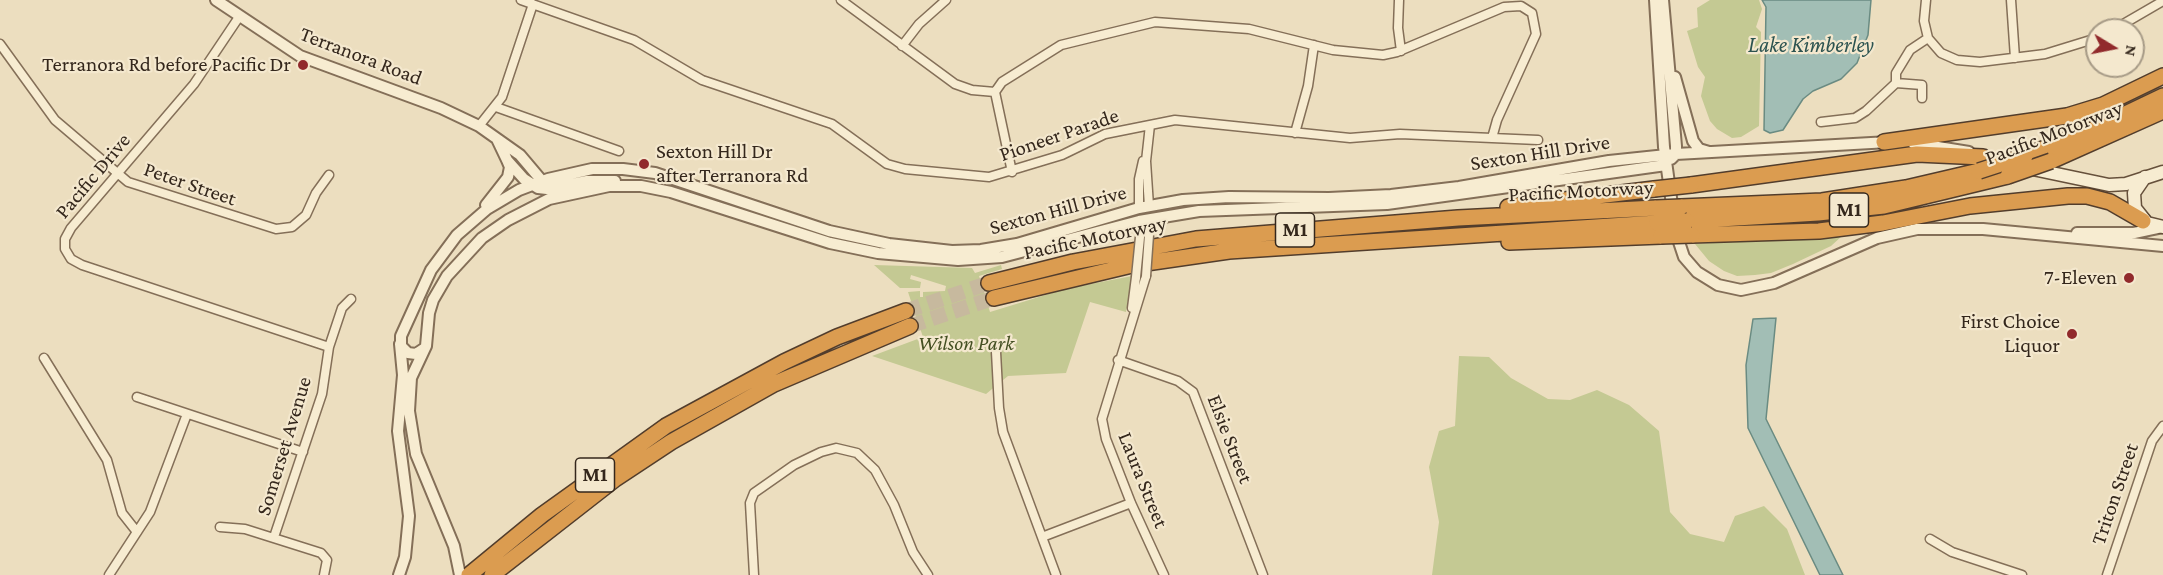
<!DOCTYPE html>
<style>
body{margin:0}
#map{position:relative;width:2163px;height:575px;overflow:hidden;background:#ecdebf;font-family:"Crimson Pro",serif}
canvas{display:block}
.north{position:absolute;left:2085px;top:18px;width:60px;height:60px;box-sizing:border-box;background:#f4e8ce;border:2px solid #a79b87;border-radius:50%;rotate:100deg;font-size:16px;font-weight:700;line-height:24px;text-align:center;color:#34271c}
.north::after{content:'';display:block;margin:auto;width:21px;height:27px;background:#912a2c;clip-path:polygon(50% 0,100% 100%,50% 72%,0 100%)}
</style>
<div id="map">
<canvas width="2163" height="575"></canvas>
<div class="north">N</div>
</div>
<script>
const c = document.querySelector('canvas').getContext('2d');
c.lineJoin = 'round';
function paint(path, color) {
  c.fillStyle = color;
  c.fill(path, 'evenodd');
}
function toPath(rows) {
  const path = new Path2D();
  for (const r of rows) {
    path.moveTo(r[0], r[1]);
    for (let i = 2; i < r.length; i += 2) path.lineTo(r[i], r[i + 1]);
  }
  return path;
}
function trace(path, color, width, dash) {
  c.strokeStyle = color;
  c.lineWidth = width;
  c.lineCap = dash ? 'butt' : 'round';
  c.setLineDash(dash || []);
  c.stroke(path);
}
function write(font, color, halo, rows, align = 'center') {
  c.font = font + ' "Crimson Pro",serif';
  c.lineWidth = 4.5;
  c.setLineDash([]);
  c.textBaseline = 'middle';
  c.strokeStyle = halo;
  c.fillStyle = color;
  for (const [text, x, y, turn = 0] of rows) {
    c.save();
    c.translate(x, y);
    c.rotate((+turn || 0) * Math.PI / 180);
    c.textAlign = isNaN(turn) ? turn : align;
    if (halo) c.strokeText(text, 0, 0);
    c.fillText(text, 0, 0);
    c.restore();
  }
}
paint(toPath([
 [1710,0,1759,0,1762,9,1756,27,1761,32,1759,126,1741,137,1732,138,1717,129,1710,121,1701,96,1705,77,1698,67,1687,31,1698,27,1697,8],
 [1842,236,1831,246,1793,264,1771,273,1755,275,1737,276,1724,271,1709,261,1695,244],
 [874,265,972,268,975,273,1001,265,1002,269,979,276,990,312,1065,289,1132,276,1126,312,1090,302,1066,373,1008,376,986,394,872,356,923,337,908,292,920,291,920,297,923,297,923,292,945,291,946,286,911,275,910,279,921,282,920,288,900,288],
 [1459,356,1489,357,1511,378,1548,399,1570,400,1597,390,1629,405,1659,431,1670,512,1690,534,1724,542,1735,516,1764,506,1787,529,1805,575,1432,575,1439,522,1429,467,1439,431,1455,426]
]), '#c4c993');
const water = toPath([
 [1762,0,1871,0,1868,35,1857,63,1841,79,1813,91,1803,99,1783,130,1770,133,1764,130,1766,7,1762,0],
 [1776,318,1766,419,1843,575,1820,575,1748,428,1746,365,1753,319,1776,318]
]);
paint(water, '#a2beb5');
trace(water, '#6a8b82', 1.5);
trace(toPath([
 [906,311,989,283],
 [910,326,994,298]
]), '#c7b99e', 15, [15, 8]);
const minor = toPath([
 [521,0,634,40,702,80,832,124,887,164,905,169,989,177,1062,155,1105,134,1175,120,1350,138,1400,134,1538,140],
 [841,0,955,84,972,90,995,92],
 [1399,0,1398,28,1401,51],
 [1926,0,1924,21,1928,38,1941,53,1957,60,1980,62,2045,54,2097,38],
 [2011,0,2015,58],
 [239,17,194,84,71,228,65,239,65,249,71,259,82,265,329,347],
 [2113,30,2163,1],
 [0,44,55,120,128,182,276,229,292,227,306,215,316,193,329,175],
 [902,46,919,24,946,0],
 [995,92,1002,82,1061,45,1155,22,1249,29,1333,50,1383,55,1397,52,1504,7,1521,6,1532,13,1536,34,1497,120,1492,138],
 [995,92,1012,172],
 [1922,98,1922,85,1896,83,1896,73,1910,50,1928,38],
 [496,107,619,151],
 [1821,122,1855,118,1866,111,1896,83],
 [479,126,502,97,533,4],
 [1295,133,1308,86,1314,45],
 [1149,206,1146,161,1150,125],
 [1139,208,1139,179,1143,161],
 [1146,276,1102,419,1106,439,1131,503,1164,575],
 [1132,308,1136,277],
 [996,352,999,408,1003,432,1056,575],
 [44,358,107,460,122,513,137,532],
 [1118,360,1178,381,1193,392,1263,575],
 [137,397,303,452],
 [220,527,245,529,321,553,327,560,324,575],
 [274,537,322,394,329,347,342,308,351,299],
 [1042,537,1131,503],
 [1930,539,1952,552,2022,575],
 [109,575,150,512,187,414],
 [754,575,750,503,754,493,794,465,821,452,836,448,857,453,875,470,894,505,913,552,928,575],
 [2107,575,2152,441,2163,426]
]);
const tertiary = toPath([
 [216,0,300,56,441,108,479,126,520,155,542,181],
 [1655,0,1664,147,1673,212],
 [1663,0,1676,146,1676,154,1671,159],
 [1675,77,1693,141,1699,149,1709,152],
 [497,139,507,160,524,179,538,188,547,189,587,181,615,181],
 [1913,143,1969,152],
 [486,205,508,177,510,167,507,160],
 [1675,230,1684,257,1697,272,1718,285,1741,290,1774,283,1877,238,1917,229,1983,229,2163,246],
 [2077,233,2134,233,2163,227],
 [425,348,416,354,408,353,401,346,401,336,431,270,457,235,487,209,519,190,548,179,592,169,623,169,655,173,829,231,889,244,952,251,981,250,1017,244,1139,208,1183,200,1229,197,1329,198,1391,195,1459,187,1609,161,1676,154,1889,142],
 [399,575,405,557,409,516,398,431,403,375,400,344],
 [460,575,454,546,416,454,409,411,411,378,426,346,429,313,433,300,447,276,482,238,508,220,549,199,609,186,641,186,671,192,830,243,878,253,958,260,1002,257,1139,221,1199,211,1387,204,1666,165]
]);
const secondary = toPath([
 [2028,168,2109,185,2126,184,2163,172],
 [2145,177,2134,193,2135,208,2147,223,2163,227]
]);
const motorway = toPath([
 [1884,142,2067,116,2103,105,2163,76],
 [2025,156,2092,130,2163,96],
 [2051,161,2163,111],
 [1691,185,1917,154,1983,157],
 [1508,207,1654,189],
 [1681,207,1822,201,1906,188,1979,171],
 [1687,221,1818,213,1884,206,2008,176],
 [1692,235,1819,231,1883,223,1970,206,2068,196,2087,196,2110,202,2143,221],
 [1509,242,1661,236],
 [989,283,1073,262,1196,239,1458,218,1656,208],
 [994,298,1132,265,1229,251,1657,223],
 [469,575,542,515,666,426,784,362,837,337,906,311],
 [492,575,615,479,671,442,774,384,910,326]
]);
trace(minor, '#846f58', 11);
trace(tertiary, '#846f58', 14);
trace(secondary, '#66503b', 15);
trace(motorway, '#523d2c', 18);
trace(minor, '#f7ecd1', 8);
trace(tertiary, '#f7ecd1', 10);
trace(secondary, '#f7ecd1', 12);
trace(motorway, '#db9c50', 15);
const minorBridge = toPath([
 [1146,276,1149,235],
 [1136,277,1140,237]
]);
const motorwayBridge = toPath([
 [1979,171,2025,156],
 [2008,176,2051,161],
 [1654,189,1691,185],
 [1656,208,1681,207],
 [1657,223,1687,221],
 [1661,236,1692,235]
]);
trace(minorBridge, '#846f58', 11, []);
trace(motorwayBridge, '#523d2c', 18, []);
trace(minorBridge, '#f7ecd1', 8);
trace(motorwayBridge, '#db9c50', 15);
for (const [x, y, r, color] of [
 [303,65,6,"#912a2c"],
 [644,164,6,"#912a2c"],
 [2129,278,6,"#912a2c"],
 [2072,334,6,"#912a2c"]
]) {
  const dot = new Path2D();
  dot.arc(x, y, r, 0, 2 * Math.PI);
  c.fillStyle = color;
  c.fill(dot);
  trace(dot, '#f4e8ce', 2);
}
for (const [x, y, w] of [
 [1849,210,39],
 [1295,230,39],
 [595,475,39]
]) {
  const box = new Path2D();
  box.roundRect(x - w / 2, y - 17, w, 34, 4.5);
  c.fillStyle = '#f4e8ce';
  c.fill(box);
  trace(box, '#34271c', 1.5);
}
write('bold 20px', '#34271c', null, [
 ["M1",1849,210],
 ["M1",1295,230],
 ["M1",595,475]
]);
write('21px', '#34271c', '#f4e8ce', [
 ["Terranora Road",361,56,21],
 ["Pacific Motorway",2054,133,-21],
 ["Pioneer Parade",1059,135,-19],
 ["Sexton Hill Drive",1540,153,-9],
 ["Pacific Drive",93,176,-50],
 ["Peter Street",190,184,19],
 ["Pacific Motorway",1581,191,-3],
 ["Sexton Hill Drive",1058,210,-15],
 ["Pacific Motorway",1095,238,-12],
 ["Elsie Street",1230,439,69],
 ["Somerset Avenue",284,446,-73],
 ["Laura Street",1143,480,68],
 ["Triton Street",2115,494,-71]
]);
write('21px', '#34271c', '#f4e8ce', [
 ["Terranora Rd before Pacific Dr",291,65],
 ["Sexton Hill Dr",656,152,"left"],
 ["after Terranora Rd",656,176,"left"],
 ["7-Eleven",2117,278],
 ["First Choice",2060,322],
 ["Liquor",2060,346]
], 'right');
write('italic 21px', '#455023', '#f4e8ce', [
 ["Wilson Park",966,344]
]);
write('italic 22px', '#2c5350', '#f4e8ce', [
 ["Lake Kimberley",1811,45]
]);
</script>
